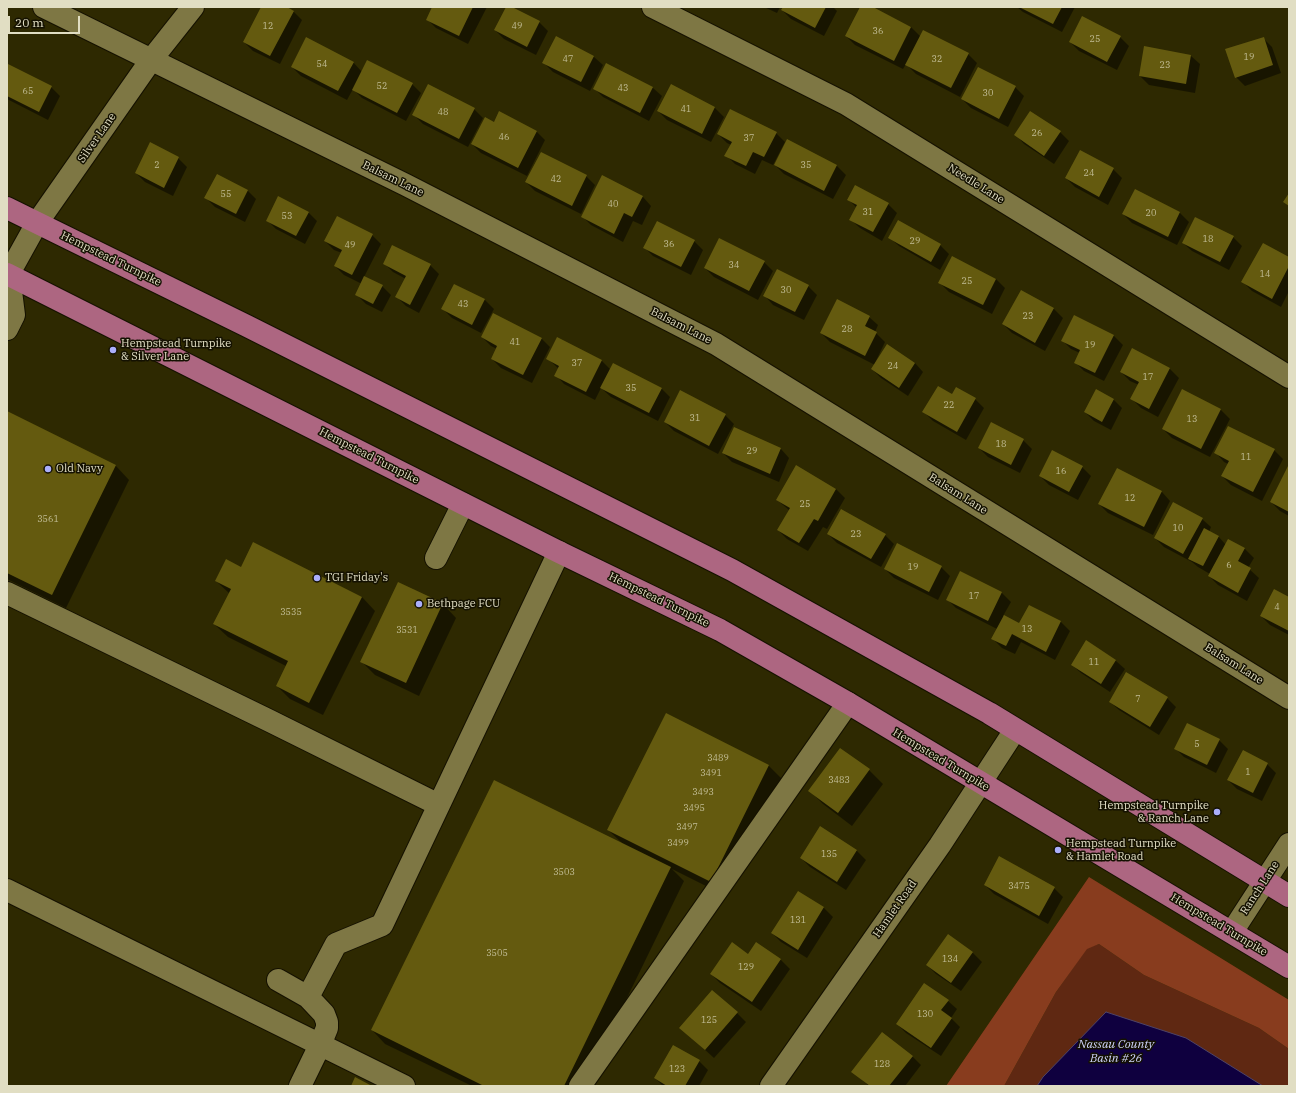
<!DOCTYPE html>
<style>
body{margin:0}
#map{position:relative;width:1296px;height:1093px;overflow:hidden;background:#2e2901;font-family:"IBM Plex Serif",serif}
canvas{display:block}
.frame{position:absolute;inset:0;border:8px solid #e1dec3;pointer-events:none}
.scale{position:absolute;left:8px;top:16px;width:72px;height:18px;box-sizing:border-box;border:2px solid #e1dec3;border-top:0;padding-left:5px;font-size:12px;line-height:14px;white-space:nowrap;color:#e1dec3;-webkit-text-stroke:3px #141101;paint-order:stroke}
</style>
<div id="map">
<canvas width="1296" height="1093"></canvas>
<div class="frame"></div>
<div class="scale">20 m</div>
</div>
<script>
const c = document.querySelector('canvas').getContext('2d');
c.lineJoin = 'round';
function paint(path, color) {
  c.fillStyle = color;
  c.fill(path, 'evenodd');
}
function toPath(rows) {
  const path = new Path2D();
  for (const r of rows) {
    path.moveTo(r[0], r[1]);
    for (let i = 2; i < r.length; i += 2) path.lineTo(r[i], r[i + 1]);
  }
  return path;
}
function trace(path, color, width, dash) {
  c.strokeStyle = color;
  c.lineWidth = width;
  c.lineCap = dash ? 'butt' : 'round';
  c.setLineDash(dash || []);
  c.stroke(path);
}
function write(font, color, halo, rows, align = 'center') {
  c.font = font + ' "IBM Plex Serif",serif';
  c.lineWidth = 3;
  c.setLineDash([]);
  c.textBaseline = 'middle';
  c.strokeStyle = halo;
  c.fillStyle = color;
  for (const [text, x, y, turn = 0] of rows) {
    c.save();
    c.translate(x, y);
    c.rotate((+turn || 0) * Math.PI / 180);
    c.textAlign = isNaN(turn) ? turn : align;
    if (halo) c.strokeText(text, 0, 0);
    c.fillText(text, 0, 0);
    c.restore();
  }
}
paint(toPath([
 [1099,944,1144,975,1259,1028,1289,1049,1289,1086,1004,1086,1056,992,1087,948]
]), '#5f2812');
paint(toPath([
 [1089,877,1289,1000,1289,1049,1259,1028,1144,975,1099,944,1087,949,1056,992,1004,1086,946,1086]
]), '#883c1e');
const water = toPath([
 [1106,1012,1186,1038,1263,1086,1037,1086,1043,1077,1106,1012]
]);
paint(water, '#0f003f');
trace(water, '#4e4367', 1);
paint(toPath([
 [262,7,284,7,293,11,302,20,280,64,253,51,244,42],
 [433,7,487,7,468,44,436,28,427,19],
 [507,7,510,7,539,22,548,31,536,55,504,39,495,30],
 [764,7,780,7,777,13],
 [784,7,833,7,837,11,824,36,791,19,782,10],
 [861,7,871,7,911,27,921,37,968,54,977,63,960,97,916,74,906,64,903,69,855,45,846,36],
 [1017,7,1075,7,1062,32,1023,12],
 [1120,37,1129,46,1117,70,1079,51,1070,42],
 [1263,38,1272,47,1281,73,1245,86,1236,77],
 [1191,56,1200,64,1195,93,1149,85,1140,76],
 [594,57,603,65,590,91,553,72,544,63],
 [353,62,362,72,412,84,421,93,406,121,362,98,353,89,347,100,301,76,292,67],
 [7,68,51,87,60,96,48,120,7,99],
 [671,86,715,108,724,117,711,142,667,120,658,111],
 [1015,87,1024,96,1008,127,971,108,962,99],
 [594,88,653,88,662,96,649,121,603,97],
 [474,109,483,118,468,147,423,124,414,115],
 [495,123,536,131,545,140,527,176,481,153,472,144],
 [1060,132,1069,141,1054,164,1024,144,1016,135],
 [776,133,785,142,773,165,762,160,755,174,735,164,726,155,731,145,727,143,718,134],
 [788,141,837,166,846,175,833,199,784,174,775,165],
 [1080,151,1113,169,1122,178,1108,205,1075,187,1066,178],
 [178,158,187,167,173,196,145,182,136,173],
 [586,176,595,185,581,214,535,191,526,182],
 [1135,190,1180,213,1189,222,1177,245,1132,223,1123,214],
 [248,191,256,199,245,222,215,207,206,198],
 [643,197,651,206,642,225,633,221,623,242,591,225,582,216],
 [848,199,888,204,897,213,882,241,860,228,851,220,857,208],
 [308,212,317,221,305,244,276,229,267,220],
 [372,235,381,244,364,277,382,286,391,295,382,312,366,304,357,295,362,284,344,275,335,266,342,253,334,250,325,241],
 [1233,237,1242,246,1229,270,1192,251,1183,243],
 [890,238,940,245,949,254,940,270,899,246],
 [694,241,703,250,691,275,653,256,644,247],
 [1289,258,1289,291,1281,307,1252,291,1243,282],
 [764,262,773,271,758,300,714,277,705,268],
 [384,263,430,265,439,274,419,313,406,306,397,297,406,279,393,272],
 [996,279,1005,288,992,314,949,292,940,283],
 [455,285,485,300,494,309,481,333,452,318,443,309],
 [808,286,817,295,804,320,773,305,765,296],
 [1021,291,1054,309,1063,318,1045,351,1012,333,1003,324],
 [1075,316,1114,336,1123,345,1104,381,1084,371,1075,362,1080,353,1071,349,1062,340],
 [869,317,878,325,875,332,885,342,875,363,915,363,923,372,908,396,881,378,872,369,875,365,830,342,821,333],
 [482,337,541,338,550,347,532,383,501,368,492,359,497,349,491,346],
 [557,338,602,361,611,370,661,388,670,397,658,421,611,397,601,388,595,400,564,384,556,375,559,369,547,358],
 [1132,350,1170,369,1179,378,1158,417,1141,408,1132,399,1139,385,1130,381,1121,372],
 [957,388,975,399,984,408,966,440,933,421,924,412,953,396],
 [1183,390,1221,410,1230,419,1210,457,1172,438,1163,429],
 [1113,399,1122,408,1111,430,1094,421,1085,412],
 [7,412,116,466,129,480,66,608,7,579],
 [725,415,734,424,718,454,674,431,665,422],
 [734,428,781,449,789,458,779,482,732,462,723,453],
 [1023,440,1032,449,1020,473,988,457,979,448],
 [1274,450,1283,459,1262,501,1231,485,1222,476,1228,464,1224,462,1216,453],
 [1082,467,1091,476,1078,500,1049,485,1040,476],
 [1289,467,1289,516,1280,511,1271,502],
 [1117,469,1162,492,1170,501,1153,535,1108,513,1099,504],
 [836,489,845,498,827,529,823,527,808,551,787,539,778,530,789,510,777,500],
 [1202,519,1211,527,1209,532,1218,536,1226,545,1229,540,1245,549,1254,558,1248,568,1259,578,1247,601,1218,585,1209,576,1210,574,1198,567,1192,562,1164,547,1155,538],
 [828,534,885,535,894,544,881,567,837,543],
 [941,567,950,576,938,600,894,578,885,569],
 [241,568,362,597,375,611,323,715,290,699,277,686,286,666,228,637,214,624,230,594,216,581],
 [961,572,1002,593,1011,602,1003,616,1020,625,1029,606,1061,622,1070,631,1055,660,1021,642,1015,654,1002,648,993,639,997,629,956,608,947,599],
 [399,584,443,604,456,618,419,696,375,675,362,662],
 [1289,598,1289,635,1270,625,1261,616],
 [1087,642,1116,661,1125,669,1110,692,1081,673,1072,665],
 [1167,698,1176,707,1159,735,1119,710,1110,702],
 [666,714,769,766,782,779,724,895,672,869,684,881,584,1086,472,1086,385,1044,372,1030,622,843,608,830],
 [1219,740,1228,749,1216,773,1184,757,1175,748],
 [840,749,869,770,883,784,852,826,823,804,810,791],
 [1267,764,1276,773,1262,801,1237,789,1228,780],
 [820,828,857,851,866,860,846,890,810,867,801,858],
 [985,885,1054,888,1063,897,1048,924,994,894],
 [798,892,824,908,833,917,807,958,781,942,772,933],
 [948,935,973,953,982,962,961,991,936,974,927,965],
 [756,944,781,960,790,969,761,1011,720,983,711,974,749,955],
 [948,1001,957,1009,951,1018,960,1027,941,1056,906,1033,897,1024],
 [737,1013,746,1022,714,1058,681,1028],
 [912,1056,921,1065,905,1086,869,1086,852,1071],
 [699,1061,708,1070,699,1086,663,1086,655,1078]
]), '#0007');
paint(toPath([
 [261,7,287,7,294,11,270,56,243,42],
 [432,7,473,7,459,36,426,20],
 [506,7,512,7,540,21,527,47,494,30],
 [783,7,826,7,815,28,781,10],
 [860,7,873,7,911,27,894,61,845,36],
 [1019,7,1062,7,1053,24],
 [1082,16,1121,36,1107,62,1069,42],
 [923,30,969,53,951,88,905,65],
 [556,36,594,56,581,82,542,63],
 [306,37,354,62,338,91,291,67],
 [1264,37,1273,65,1235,78,1225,49],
 [1144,46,1191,55,1186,84,1139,76],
 [367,60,413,83,397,113,352,90],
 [606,63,653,87,640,113,593,89],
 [8,64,52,86,39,112,7,96,7,66],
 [978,67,1016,86,999,119,961,99],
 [428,84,475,108,459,139,412,115],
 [671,84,715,107,702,134,657,111],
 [730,109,777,132,764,157,753,152,746,166,724,156,732,142,717,134],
 [499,111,537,131,518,168,471,144,485,117,494,122],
 [1030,111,1061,131,1044,156,1014,135],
 [787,139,837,165,824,191,774,165],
 [150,142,179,157,164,188,135,173],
 [1080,150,1114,168,1099,197,1065,178],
 [541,152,587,175,572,206,525,182],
 [217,174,248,190,236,214,204,198],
 [602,175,643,196,632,217,624,213,614,234,581,217],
 [855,185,889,203,873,232,849,220,857,205,847,200],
 [1135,189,1180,212,1168,237,1122,214],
 [1289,193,1289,206,1283,202],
 [278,196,309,212,296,236,266,221],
 [337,216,373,234,352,275,334,266,342,250,324,241],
 [1195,217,1234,236,1220,262,1182,243],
 [898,220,941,244,931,262,888,238],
 [657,221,695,240,681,267,643,248],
 [719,238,765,261,749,291,704,268],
 [1263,243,1289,257,1289,266,1272,299,1241,282],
 [392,245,431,264,410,305,395,297,406,276,383,264],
 [952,256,996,279,983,305,938,283],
 [777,269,809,285,795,312,763,296],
 [364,276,383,285,373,304,355,295],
 [454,284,485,299,472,325,441,309],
 [1021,290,1054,308,1035,343,1002,324],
 [837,299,870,316,865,326,877,332,865,356,820,333],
 [493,313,542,338,523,375,491,359,497,346,481,337],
 [1074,315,1114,335,1095,373,1074,363,1080,350,1061,341],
 [557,337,602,360,586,392,554,376,559,366,546,359],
 [887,344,915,363,899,388,871,369],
 [1132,348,1170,368,1149,409,1130,399,1139,382,1120,372],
 [613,363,662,388,649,413,600,388],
 [938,386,952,394,956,387,976,398,957,432,922,412],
 [1096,389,1114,399,1102,422,1084,412],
 [1182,389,1221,409,1201,449,1162,429],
 [680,390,726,414,709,446,664,422],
 [7,411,116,465,52,595,7,573],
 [991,422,1024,439,1011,465,978,448],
 [1228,426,1275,449,1253,492,1221,476,1229,461,1214,453],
 [734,427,781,448,770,474,722,453],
 [1052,450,1083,466,1069,492,1039,476],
 [1289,464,1289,512,1270,502],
 [796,465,836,489,818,521,814,519,799,543,777,530,790,508,776,500],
 [1117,468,1162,491,1144,527,1098,504],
 [1173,502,1203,518,1183,554,1154,538],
 [841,509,886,534,871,559,827,534],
 [1204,528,1219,536,1203,566,1188,559],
 [1228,539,1245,548,1238,561,1251,568,1238,593,1208,576],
 [253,542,362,597,309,703,276,686,288,661,213,624,231,589,215,581,226,559,241,567],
 [897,543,942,566,929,592,884,569],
 [960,571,1002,592,988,621,946,600],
 [398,582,443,603,406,683,360,662],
 [1274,589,1289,597,1289,631,1260,616],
 [1029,605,1061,621,1046,652,1012,634,1006,646,991,639,1004,615,1019,623],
 [1086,640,1116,660,1101,684,1071,665],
 [1126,672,1168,697,1150,727,1109,702],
 [666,713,769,765,711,882,607,830],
 [1187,723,1220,739,1207,765,1174,749],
 [840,748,870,769,838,813,808,791],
 [1243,750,1268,763,1253,793,1227,780],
 [494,780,671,867,564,1086,484,1086,371,1030],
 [820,826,857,850,837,882,800,858],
 [999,856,1055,887,1039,916,984,885],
 [798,891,824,907,798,950,771,933],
 [948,934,973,952,951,983,926,965],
 [732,942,748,954,756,942,781,959,752,1002,710,974],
 [924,983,949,1000,941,1010,952,1018,931,1048,896,1024],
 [712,990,738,1012,705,1050,679,1028],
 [882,1032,913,1056,889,1086,870,1086,851,1072],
 [673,1045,700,1060,685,1086,667,1086,654,1078],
 [355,1077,372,1086,351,1086]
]), '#645a0f');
const minor = toPath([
 [44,7,406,185,716,344,1289,698],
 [653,7,846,104,1289,377],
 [7,277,37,223,151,60,193,7],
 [7,329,14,315,9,275],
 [436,558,463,504],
 [7,593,270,721,439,805],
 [7,890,404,1086],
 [1232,932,1289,844],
 [278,980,308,997,336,944,382,925,559,552],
 [300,1086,320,1045,327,1028,327,1022,324,1014,308,997],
 [580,1086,848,703],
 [771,1086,940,845,1015,730]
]);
const major = toPath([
 [7,208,247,326,732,570,989,713,1289,896],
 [7,274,559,552,720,630,848,703,1289,967]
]);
trace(minor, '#151100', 24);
trace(major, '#151100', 24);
trace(minor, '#7e7744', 22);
trace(major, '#ad6681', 22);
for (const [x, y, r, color] of [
 [113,350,4,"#abaffb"],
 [48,469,4,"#abaffb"],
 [317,578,4,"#abaffb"],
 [419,604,4,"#abaffb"],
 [1217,812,4,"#abaffb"],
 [1058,850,4,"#abaffb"]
]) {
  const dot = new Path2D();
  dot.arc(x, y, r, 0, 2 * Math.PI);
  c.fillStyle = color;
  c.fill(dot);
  trace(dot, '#141101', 1.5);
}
write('9px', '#c2bd96', null, [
 ["12",268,26],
 ["49",517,26],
 ["36",878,31],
 ["25",1095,39],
 ["19",1249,57],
 ["47",568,59],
 ["32",937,59],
 ["54",322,64],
 ["23",1165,65],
 ["52",382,86],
 ["43",623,88],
 ["65",28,91],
 ["30",988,93],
 ["41",686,109],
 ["48",443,112],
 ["26",1037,133],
 ["46",504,137],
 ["37",749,138],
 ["2",157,165],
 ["35",806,165],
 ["24",1089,173],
 ["42",556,179],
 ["55",226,194],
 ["40",613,204],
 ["31",868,212],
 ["20",1151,213],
 ["53",287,216],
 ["18",1208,239],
 ["29",915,241],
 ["36",669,244],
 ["49",350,245],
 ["34",734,265],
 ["14",1265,274],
 ["25",967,281],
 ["30",786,290],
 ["43",463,304],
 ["23",1028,316],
 ["28",847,329],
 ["41",515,342],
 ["19",1090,345],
 ["37",577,363],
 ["24",893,366],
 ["17",1148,377],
 ["35",631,388],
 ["22",949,405],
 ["31",695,418],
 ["13",1192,419],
 ["18",1001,444],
 ["29",752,451],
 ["11",1246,457],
 ["16",1061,471],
 ["12",1130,498],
 ["25",805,504],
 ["3561",48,519],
 ["10",1178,528],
 ["23",856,534],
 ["6",1229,565],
 ["19",913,567],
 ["17",974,596],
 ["4",1277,607],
 ["3535",291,612],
 ["13",1027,629],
 ["3531",407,630],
 ["11",1094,662],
 ["7",1138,699],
 ["5",1197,744],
 ["3489",718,758],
 ["1",1248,772],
 ["3491",711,773],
 ["3483",839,780],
 ["3493",703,792],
 ["3495",694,808],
 ["3497",687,827],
 ["3499",678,843],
 ["135",829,854],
 ["3503",564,872],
 ["3475",1019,886],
 ["131",798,920],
 ["3505",497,953],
 ["134",950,959],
 ["129",746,967],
 ["130",925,1014],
 ["125",709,1020],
 ["128",882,1064],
 ["123",677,1069]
]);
write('11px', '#e1dec3', '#141101', [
 ["Silver Lane",97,138,-55],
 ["Balsam Lane",393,179,26],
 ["Needle Lane",976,184,32],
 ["Hempstead Turnpike",111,259,26],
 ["Balsam Lane",681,326,27],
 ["Hempstead Turnpike",369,456,27],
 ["Balsam Lane",958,494,32],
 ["Hempstead Turnpike",659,600,26],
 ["Balsam Lane",1234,664,32],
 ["Hempstead Turnpike",941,760,31],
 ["Ranch Lane",1260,888,-57],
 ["Hamlet Road",895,909,-55],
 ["Hempstead Turnpike",1219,925,31]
]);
write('11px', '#e1dec3', '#141101', [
 ["Hempstead Turnpike",121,344],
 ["& Silver Lane",121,357],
 ["Old Navy",56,469],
 ["TGI Friday's",325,578],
 ["Bethpage FCU",427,604],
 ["Hempstead Turnpike",1209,806,"right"],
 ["& Ranch Lane",1209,819,"right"],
 ["Hempstead Turnpike",1066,844],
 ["& Hamlet Road",1066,857]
], 'left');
write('italic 12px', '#cfd3fc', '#141101', [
 ["Nassau County",1116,1045],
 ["Basin #26",1116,1059]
]);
</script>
